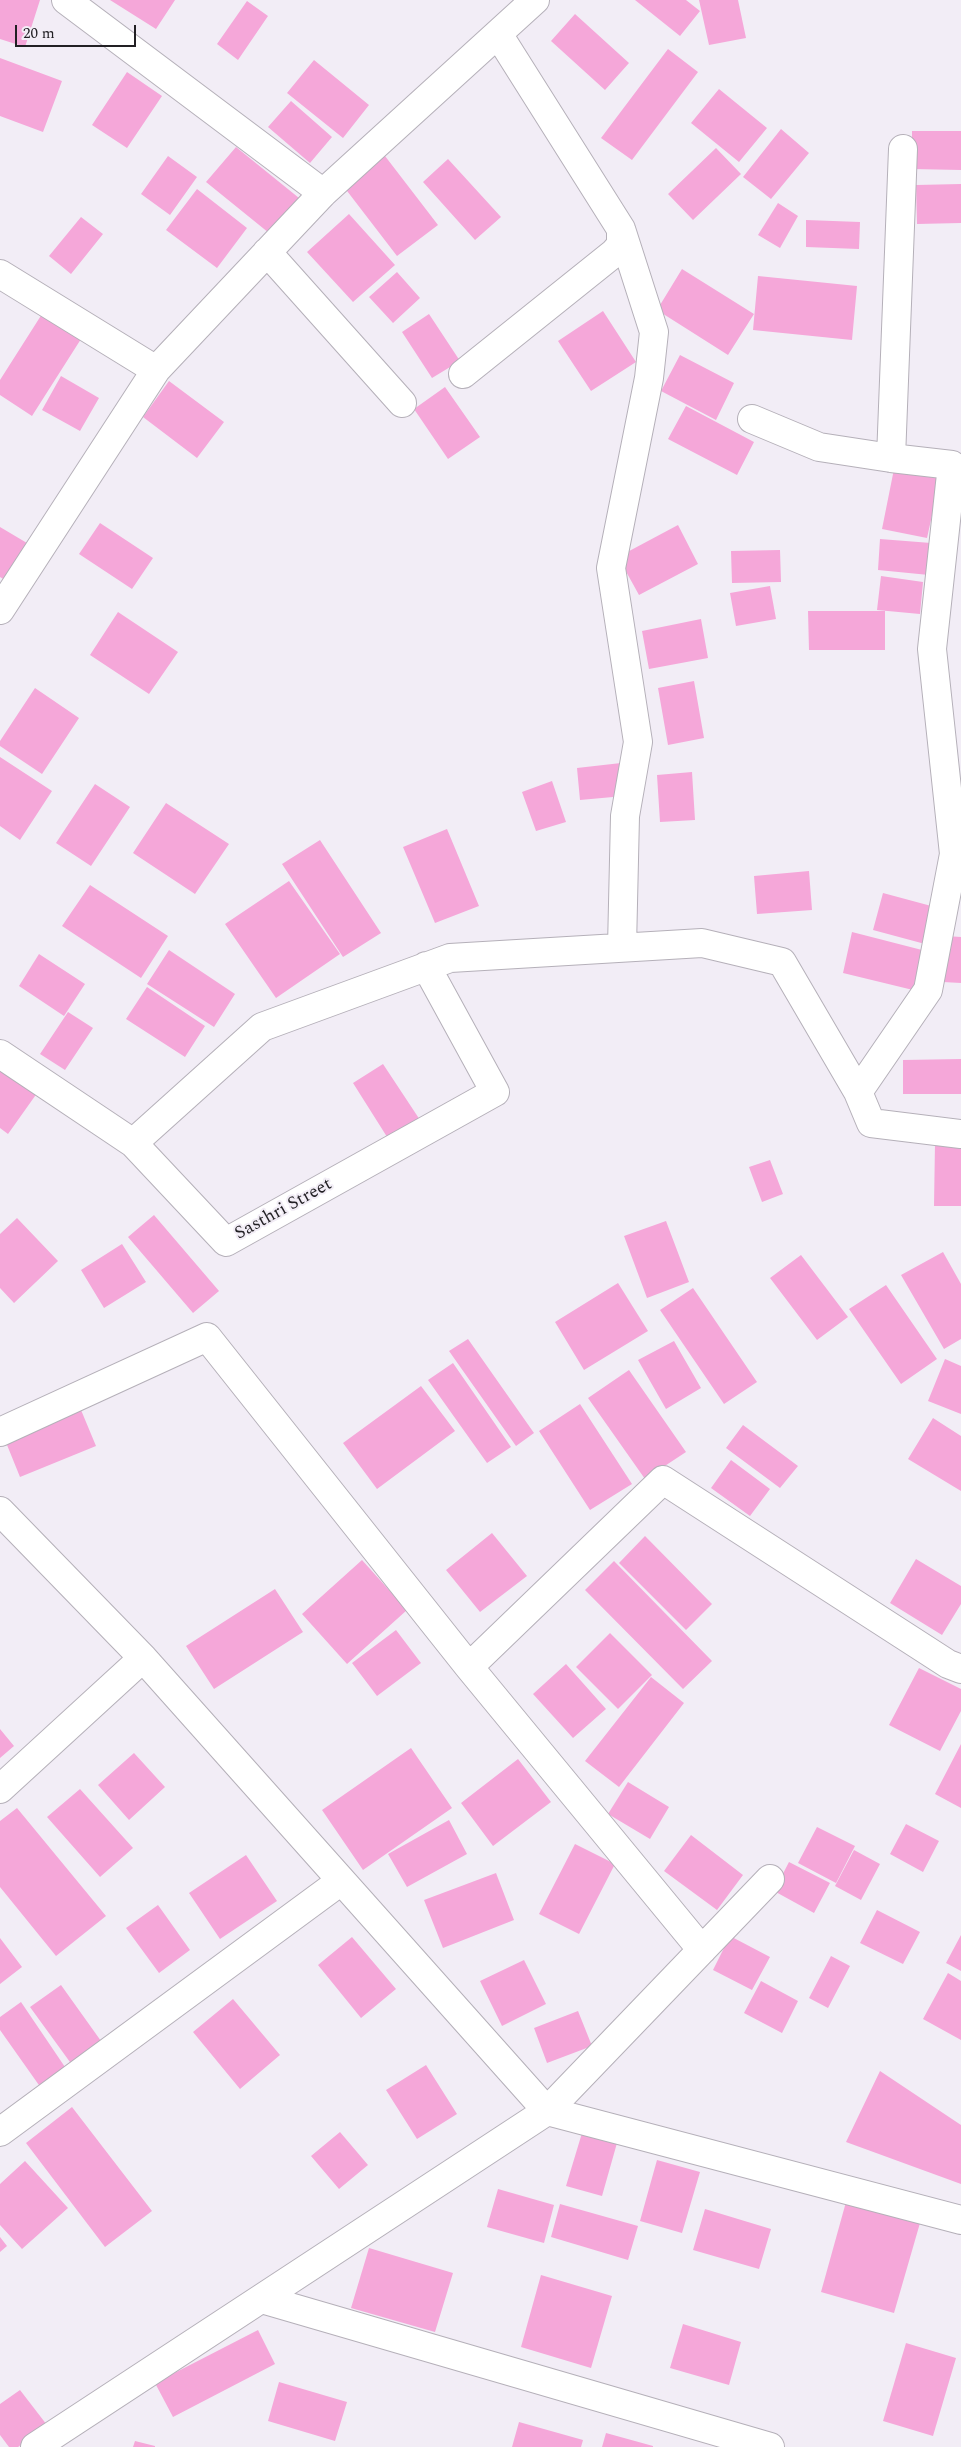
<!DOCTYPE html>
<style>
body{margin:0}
#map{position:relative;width:961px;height:2447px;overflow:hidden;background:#f2edf6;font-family:Spectral,serif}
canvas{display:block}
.scale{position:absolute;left:15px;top:25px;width:121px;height:22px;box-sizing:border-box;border:2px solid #222024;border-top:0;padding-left:6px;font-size:15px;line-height:18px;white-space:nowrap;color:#222024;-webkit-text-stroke:4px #f2edf6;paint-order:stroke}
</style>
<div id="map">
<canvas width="961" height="2447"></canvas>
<div class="scale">20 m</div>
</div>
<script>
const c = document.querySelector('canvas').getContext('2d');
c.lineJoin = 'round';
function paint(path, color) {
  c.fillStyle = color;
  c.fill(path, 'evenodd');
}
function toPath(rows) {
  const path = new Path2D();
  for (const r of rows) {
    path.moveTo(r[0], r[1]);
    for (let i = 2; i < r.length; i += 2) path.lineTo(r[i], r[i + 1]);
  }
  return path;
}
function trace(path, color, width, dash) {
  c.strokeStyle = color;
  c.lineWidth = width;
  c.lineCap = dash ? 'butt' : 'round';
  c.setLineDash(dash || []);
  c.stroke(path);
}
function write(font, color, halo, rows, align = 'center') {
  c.font = font + ' Spectral,serif';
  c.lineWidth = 4;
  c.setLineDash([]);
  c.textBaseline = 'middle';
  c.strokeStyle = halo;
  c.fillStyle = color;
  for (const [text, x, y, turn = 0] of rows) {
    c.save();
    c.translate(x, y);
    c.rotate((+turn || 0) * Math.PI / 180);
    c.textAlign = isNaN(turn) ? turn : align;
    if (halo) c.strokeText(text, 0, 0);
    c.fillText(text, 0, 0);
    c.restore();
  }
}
paint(toPath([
 [0,0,40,0,25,47,0,39],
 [110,0,175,0,156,29],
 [635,0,686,0,700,11,680,36],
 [699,0,738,0,746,38,709,45],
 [247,1,268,16,238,60,217,44],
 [575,14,629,63,605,90,551,41],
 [668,49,698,72,632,160,601,138],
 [0,58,62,81,43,132,0,116],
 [314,60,369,105,343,138,287,93],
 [127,72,162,96,127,148,92,125],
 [719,89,767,128,739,162,691,123],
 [291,101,332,137,310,163,268,127],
 [781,129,809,153,771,199,743,177],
 [912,131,961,131,961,170,912,169],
 [236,147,299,198,269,233,206,182],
 [716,148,741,174,693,220,668,194],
 [168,156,197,177,170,215,141,194],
 [385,156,438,225,397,256,344,187],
 [448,159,501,217,475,240,423,182],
 [961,184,961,223,917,224,916,185],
 [197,189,247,228,217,268,166,230],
 [778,203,798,216,780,248,758,235],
 [349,214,395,265,353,302,307,252],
 [81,217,103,234,71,274,49,256],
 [806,220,860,222,859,249,806,247],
 [682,269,754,314,728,355,657,310],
 [397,272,420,298,393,323,369,297],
 [758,276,857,286,852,340,753,330],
 [603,311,636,362,591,391,558,341],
 [42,314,81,339,32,416,0,395,0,380],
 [429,314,460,361,432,378,402,332],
 [680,355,734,383,716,420,661,391],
 [61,376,99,398,80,431,42,410],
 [169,381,224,422,197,458,143,417],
 [445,387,480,437,448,459,414,409],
 [686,406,754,442,737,475,668,439],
 [894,469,940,479,927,538,882,529],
 [100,523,153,558,132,589,79,554],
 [678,525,698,564,639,595,618,557],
 [0,527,32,546,10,583,0,577],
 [880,539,931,543,929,575,878,570],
 [780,550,781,582,732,583,731,551],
 [881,576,923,582,920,614,877,610],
 [770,586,776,619,736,626,730,593],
 [808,611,885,611,885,650,809,650],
 [118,612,178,652,149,694,90,655],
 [701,619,708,658,649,669,642,631],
 [694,681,704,738,668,745,658,688],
 [35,688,79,718,42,774,0,746,0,741],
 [0,757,52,791,20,840,0,826],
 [621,763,624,796,580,800,577,768],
 [692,772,695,820,660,822,657,775],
 [552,781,566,822,536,831,522,792],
 [95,784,130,807,91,866,56,843],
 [166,803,229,844,195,894,133,853],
 [447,829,479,906,435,923,403,847],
 [320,840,381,933,343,957,282,864],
 [809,871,812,910,757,914,754,876],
 [289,881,340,954,276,998,225,924],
 [90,885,168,936,141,978,62,926],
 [883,893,935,907,925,944,873,930],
 [852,932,922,950,913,990,843,973],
 [946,936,961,937,961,983,943,982],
 [169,950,235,994,214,1027,147,984],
 [39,954,85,984,64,1016,19,986],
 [147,987,205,1026,185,1057,126,1019],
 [68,1012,93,1028,65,1070,40,1054],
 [961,1059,961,1094,903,1094,903,1060],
 [0,1060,40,1089,8,1134,0,1128],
 [383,1064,420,1120,389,1140,353,1083],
 [935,1143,961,1143,961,1206,934,1206],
 [770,1160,783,1194,762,1202,749,1167],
 [154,1215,219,1291,193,1313,128,1237],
 [17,1218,58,1261,14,1303,0,1288,0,1234],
 [666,1221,689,1282,647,1298,624,1236],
 [122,1244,146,1282,104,1308,81,1270],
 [943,1252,961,1284,961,1339,944,1349,901,1275],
 [801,1255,848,1317,817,1340,770,1278],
 [618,1283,648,1331,584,1370,555,1322],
 [886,1285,937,1359,901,1384,849,1309],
 [693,1288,757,1382,724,1404,660,1310],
 [468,1339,534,1433,516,1446,449,1351],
 [674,1341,701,1388,666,1409,638,1360],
 [945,1359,961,1366,961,1414,928,1401],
 [453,1363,511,1447,487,1463,428,1380],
 [629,1370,686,1452,645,1479,588,1398],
 [421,1386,455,1431,377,1489,343,1443],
 [580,1404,632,1484,590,1510,539,1431],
 [81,1410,96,1446,20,1477,5,1440],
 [933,1418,961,1436,961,1491,908,1459],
 [743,1425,798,1466,780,1488,726,1448],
 [731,1460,770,1489,750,1516,711,1488],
 [492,1533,527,1576,480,1612,446,1570],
 [645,1536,712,1604,686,1630,619,1563],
 [916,1559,961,1586,961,1604,942,1635,890,1603],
 [362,1560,407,1610,347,1664,302,1614],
 [614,1561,712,1661,683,1689,585,1590],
 [275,1589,303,1632,214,1689,186,1646],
 [396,1630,421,1663,377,1696,352,1663],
 [610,1633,652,1675,618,1709,576,1667],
 [566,1664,606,1709,573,1738,533,1694],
 [919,1668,961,1689,961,1711,940,1751,889,1725],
 [651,1677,684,1703,619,1787,585,1761],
 [0,1729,14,1746,0,1758],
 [961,1744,961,1808,935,1794],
 [411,1748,452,1808,363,1870,322,1810],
 [134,1753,165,1787,129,1820,98,1785],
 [518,1759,551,1802,493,1846,461,1803],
 [628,1782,669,1807,650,1839,608,1814],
 [80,1789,133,1848,100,1877,47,1817],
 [17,1808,106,1916,56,1956,0,1887,0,1821],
 [449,1820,467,1854,407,1887,388,1854],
 [906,1824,939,1841,923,1872,890,1854],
 [817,1827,855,1846,836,1883,798,1863],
 [691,1835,743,1875,717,1910,664,1871],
 [575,1844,615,1864,579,1934,539,1914],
 [854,1850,880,1864,861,1900,835,1886],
 [246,1855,277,1901,220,1939,189,1893],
 [789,1862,830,1883,814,1913,774,1891],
 [496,1873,514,1920,443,1948,424,1900],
 [158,1905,190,1950,159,1973,126,1928],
 [877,1910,920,1932,903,1964,860,1943],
 [961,1935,961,1971,946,1963],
 [730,1936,770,1957,752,1990,713,1970],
 [352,1937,396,1989,361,2018,318,1965],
 [0,1938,22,1967,0,1984],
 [831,1956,850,1966,828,2008,809,1998],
 [524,1960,546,2004,502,2026,480,1981],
 [948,1973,961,1981,961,2040,923,2019],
 [761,1981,798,2001,782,2033,744,2013],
 [61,1985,106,2048,75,2069,30,2007],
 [233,1999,280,2055,240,2089,193,2032],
 [21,2002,67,2070,41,2088,0,2030,0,2017],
 [578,2011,592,2046,547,2063,534,2028],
 [426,2065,457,2114,417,2139,386,2090],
 [880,2071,961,2125,961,2184,846,2142],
 [72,2107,152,2211,105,2247,26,2143],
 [340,2132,368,2165,339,2189,311,2156],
 [582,2133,617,2143,602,2196,566,2186],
 [657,2160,700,2172,682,2233,640,2221],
 [25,2161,68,2208,22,2249,0,2225,0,2184],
 [498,2189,554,2205,544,2243,487,2227],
 [846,2202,920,2223,894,2313,821,2292],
 [560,2204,638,2226,628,2260,551,2237],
 [705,2209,771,2229,759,2269,693,2250],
 [0,2237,7,2246,0,2252],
 [369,2248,453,2273,435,2332,351,2308],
 [541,2275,612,2296,591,2368,521,2347],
 [683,2324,741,2342,729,2385,670,2368],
 [258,2330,275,2364,173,2417,155,2383],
 [906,2343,956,2358,933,2436,883,2421],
 [279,2382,347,2402,335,2441,268,2421],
 [20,2390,47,2425,18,2447,9,2447,0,2435,0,2404],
 [519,2422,583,2440,581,2447,512,2447],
 [606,2433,653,2446,653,2447,602,2447],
 [135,2441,155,2446,155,2447,133,2447]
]), '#f5a7d9');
const minor = toPath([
 [66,0,323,193],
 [621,229,654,332,649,378,611,568,638,742,625,816,622,947],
 [267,252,402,403],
 [0,274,156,370],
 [463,374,614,253,621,245,621,229,498,34],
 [752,419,819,447,891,458,952,465,932,649,954,854,928,990,858,1092],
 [891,458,903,149],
 [0,610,156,370,323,193,535,0],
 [0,1054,133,1143,226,1242,495,1092,426,966],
 [133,1143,262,1027,450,958,702,943,782,962,858,1092,871,1123,961,1134],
 [0,1432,207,1337,469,1667,702,1950],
 [0,1511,143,1658,547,2111,961,2220],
 [469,1667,663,1480,948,1664,961,1669],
 [0,1789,143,1658],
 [0,2132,341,1881],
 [262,2299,770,2447],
 [35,2447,547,2111,770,1879]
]);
trace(minor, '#b5b0b9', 30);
trace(minor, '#fff', 28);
write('18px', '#222024', '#f2edf6', [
 ["Sasthri Street",284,1210,-29]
]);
</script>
